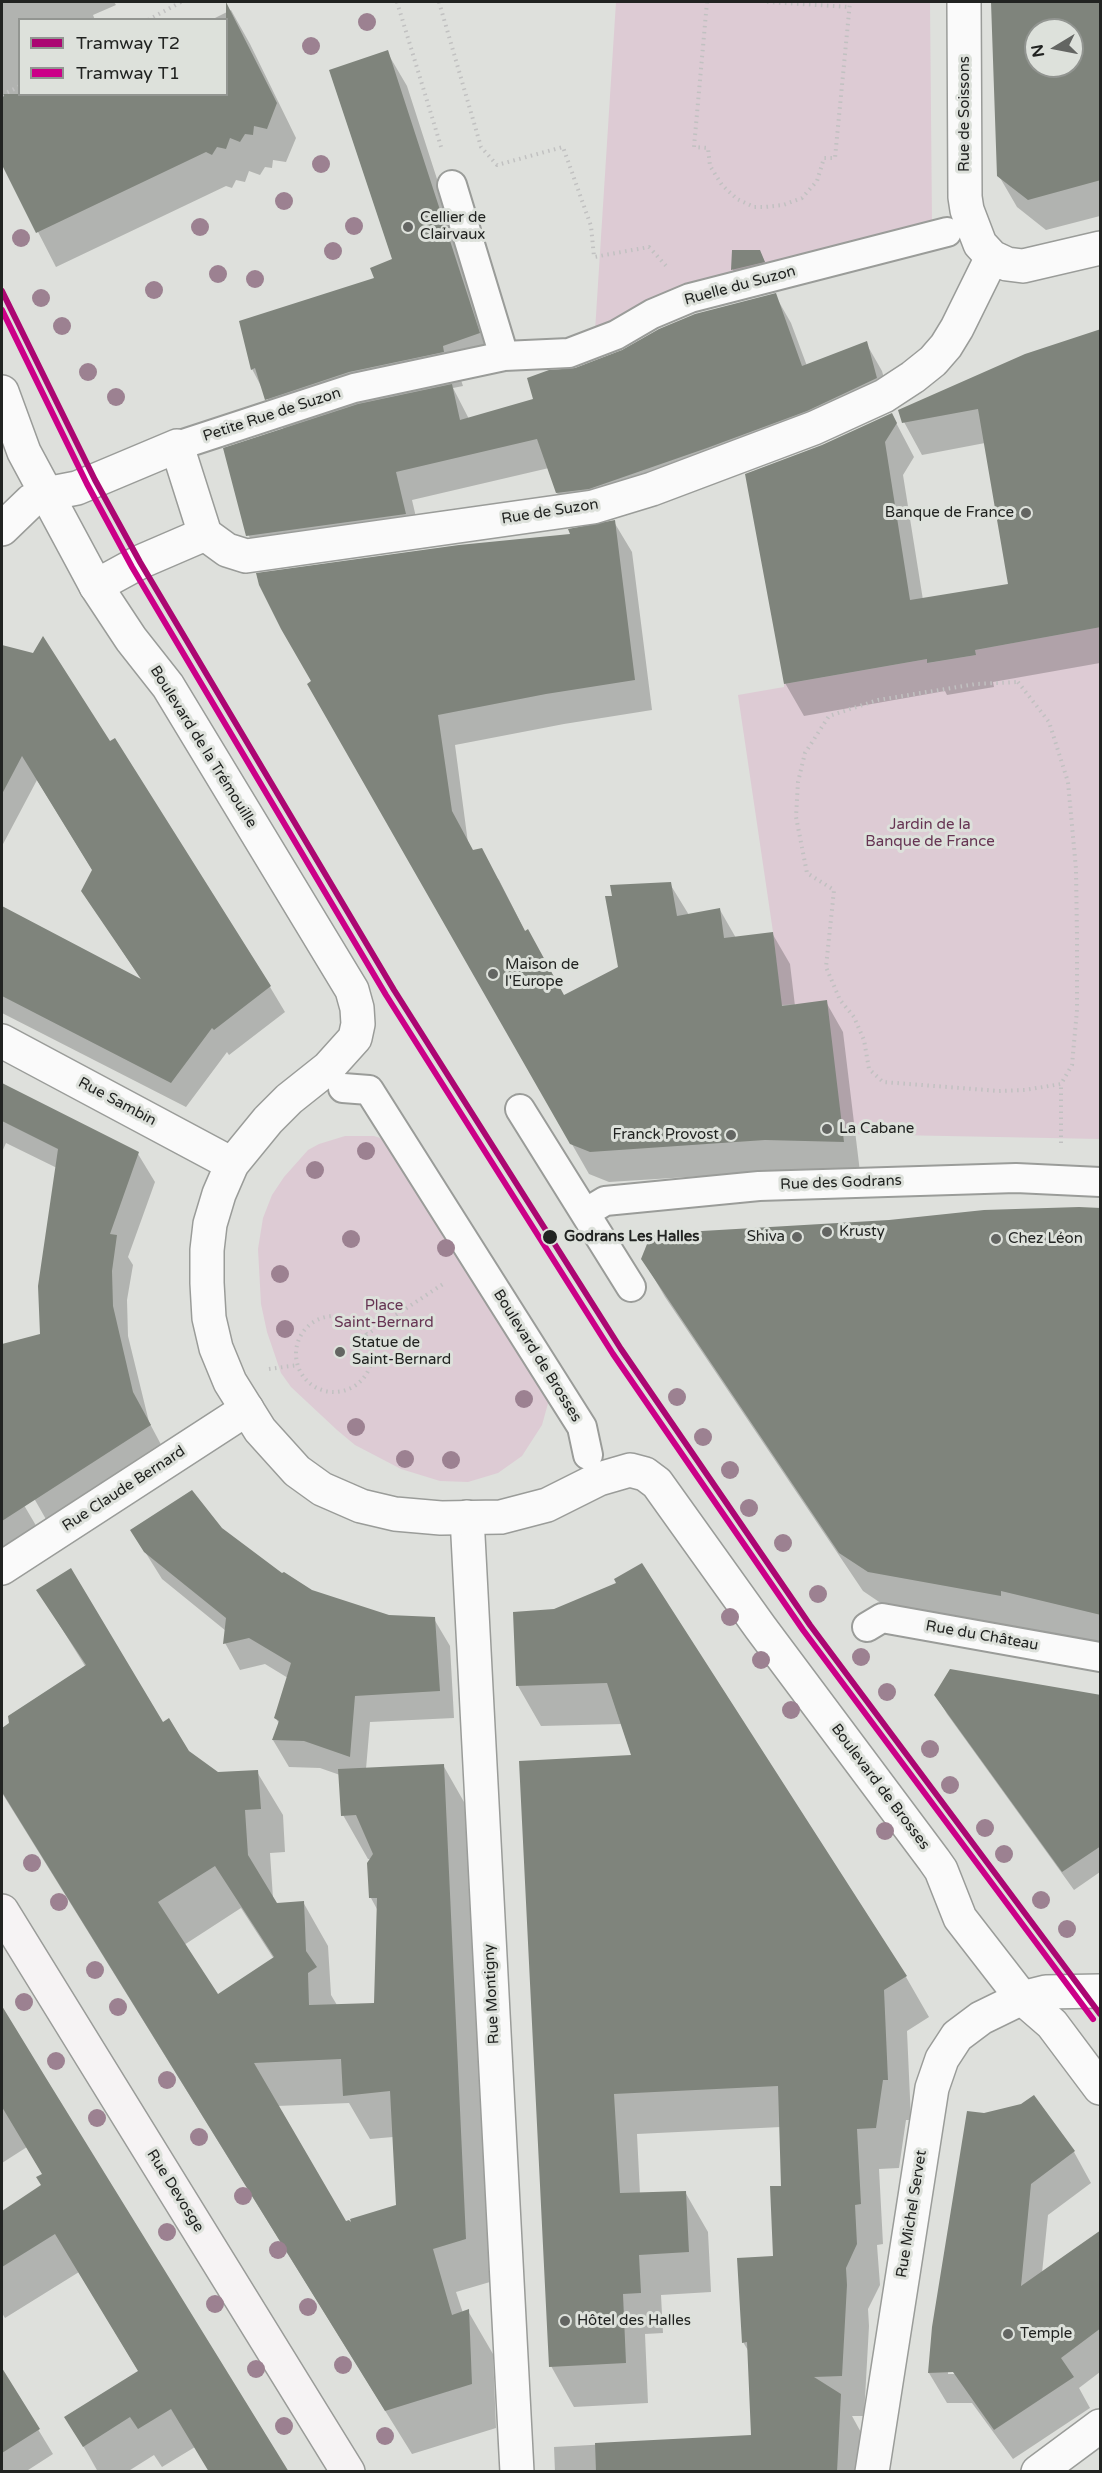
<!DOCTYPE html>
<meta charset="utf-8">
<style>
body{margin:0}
#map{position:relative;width:1102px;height:2473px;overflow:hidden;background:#dee0dc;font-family:"Varela Round",sans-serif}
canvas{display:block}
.frame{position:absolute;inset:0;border:3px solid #212321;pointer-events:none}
.legend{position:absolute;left:18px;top:18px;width:210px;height:78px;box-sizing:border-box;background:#dde1db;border:2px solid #929591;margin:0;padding:8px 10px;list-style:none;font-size:18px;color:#212321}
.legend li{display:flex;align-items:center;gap:12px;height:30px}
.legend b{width:30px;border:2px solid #929591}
.north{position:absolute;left:1024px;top:18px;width:60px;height:60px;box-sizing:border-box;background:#dde1db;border:2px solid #929591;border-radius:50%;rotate:260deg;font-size:16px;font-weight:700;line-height:24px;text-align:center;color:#212321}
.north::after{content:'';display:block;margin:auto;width:21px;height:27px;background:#636562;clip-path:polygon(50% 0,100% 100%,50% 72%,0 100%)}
</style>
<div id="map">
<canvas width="1102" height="2473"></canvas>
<div class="frame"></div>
<ul class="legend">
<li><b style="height:8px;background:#ab0672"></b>Tramway T2</li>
<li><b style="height:8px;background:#c08"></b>Tramway T1</li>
</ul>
<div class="north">N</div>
</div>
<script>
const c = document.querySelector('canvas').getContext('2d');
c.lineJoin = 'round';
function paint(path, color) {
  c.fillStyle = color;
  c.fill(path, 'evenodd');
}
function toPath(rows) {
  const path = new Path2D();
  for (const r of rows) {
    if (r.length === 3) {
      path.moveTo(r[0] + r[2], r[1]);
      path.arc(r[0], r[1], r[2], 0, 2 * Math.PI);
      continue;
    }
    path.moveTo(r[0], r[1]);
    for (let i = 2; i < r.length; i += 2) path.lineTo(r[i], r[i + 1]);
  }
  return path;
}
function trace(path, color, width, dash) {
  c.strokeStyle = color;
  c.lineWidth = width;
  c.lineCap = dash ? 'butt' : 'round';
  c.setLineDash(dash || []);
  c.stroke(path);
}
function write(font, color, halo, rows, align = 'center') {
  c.font = font + ' "Varela Round",sans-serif';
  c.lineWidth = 6;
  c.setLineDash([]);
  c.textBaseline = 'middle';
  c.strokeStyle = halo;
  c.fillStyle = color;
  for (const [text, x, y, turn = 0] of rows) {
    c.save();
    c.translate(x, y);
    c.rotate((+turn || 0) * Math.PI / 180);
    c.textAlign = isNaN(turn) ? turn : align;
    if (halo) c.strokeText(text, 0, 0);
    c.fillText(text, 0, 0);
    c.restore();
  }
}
paint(toPath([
 [616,2,930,2,932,223,595,331],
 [1100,627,1100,1139,843,1134,798,1004,781,1005,773,932,738,695,784,687,784,684,927,659,928,663,976,655,975,650],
 [345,1136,374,1136,399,1144,552,1389,542,1425,522,1456,498,1473,468,1482,440,1481,401,1469,355,1445,337,1430,291,1387,281,1373,267,1332,261,1304,258,1249,263,1218,272,1195,284,1177,308,1150,319,1144]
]), '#ddcbd4');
paint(toPath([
 [2,2,114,2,116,5,93,15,95,20,20,20,20,94,226,94,226,20,211,20,231,10,250,44,296,138,286,162,273,160,272,168,265,167,260,175,249,171,245,182,236,180,232,188,226,186,56,267,2,162,2,120,10,116,2,99],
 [992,2,1100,2,1100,216,1046,230,1017,207,999,176],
 [1036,30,1072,30,1072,66,1036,66],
 [387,52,407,86,498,368,461,380,463,386,453,388,469,419,535,400,575,370,775,295,791,323,807,366,866,343,882,371,892,407,574,521,557,493,549,468,412,500,422,543,265,565,249,536,225,449,284,430,252,369,376,279,394,260],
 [733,251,760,252,769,271,738,279,733,270],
 [1100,331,1100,663,993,682,994,687,947,695,945,691,804,716,785,683,822,446,892,415,914,457,903,475,923,600,1010,586,985,443,922,455,904,422],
 [614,522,632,552,652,710,564,724,455,745,468,843,473,852,499,880,526,933,564,997,619,968,670,884,689,915,720,910,736,938,772,933,790,964,795,1006,826,1002,843,1032,860,1172,783,1171,609,1182,589,1174,309,684,572,535],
 [2,646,34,655,270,987,285,1012,229,1055,227,1052,186,1107,2,1013,2,907,142,981,83,891,93,871,37,780,2,846],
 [2,1084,138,1154,155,1182,128,1257,133,1265,127,1300,128,1336,149,1422,166,1454,51,1528,35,1500,2,1369,2,1345,42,1335,57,1168,6,1143,2,1152],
 [1100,1208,1100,1648,1021,1628,1022,1634,891,1610,863,1591,665,1297,643,1259,1012,1212],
 [2,1468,41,1534,2,1559],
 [221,1529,282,1575,312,1591,388,1616,434,1619,450,1646,454,1718,370,1722,366,1769,443,1765,468,1809,490,2282,456,2292,463,2313,468,2311,493,2354,496,2428,412,2454,2,1793,2,1729,85,1666,38,1590,188,1752,218,1773,257,1772,283,1815,285,1852,270,1853,273,1898,276,1904,303,1902,328,1946,331,1995,337,2005,376,2004,378,1911,371,1898,372,1859,368,1859,343,1815,340,1775,320,1768,289,1767,273,1740,279,1724,276,1718,288,1678,265,1664,240,1670,225,1643,226,1631,162,1579,132,1531],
 [241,1908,274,1959,217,1996,184,1945],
 [349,2103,370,2139,393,2137,397,2206,352,2228,346,2223,277,2106],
 [641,1565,906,1977,929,2017,907,2031,911,2120,906,2120,899,2168,879,2169,883,2244,877,2245,880,2285,868,2309,869,2326,864,2416,852,2416,863,2436,861,2472,555,2472,554,2447,753,2436,749,2352,743,2342,775,2257,783,2187,781,2127,637,2134,640,2194,685,2192,708,2232,711,2292,661,2295,663,2333,645,2334,648,2403,574,2407,551,2366,633,1757,622,1724,541,1726,518,1686,515,1614,554,1611,618,1584],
 [936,1695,1100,1794,1100,1872,1074,1890,947,1714],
 [2,2009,288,2472,195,2447,162,2467,154,2455,127,2472,98,2472,89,2456,66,2417,139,2372,79,2272,5,2318,2,2313,2,2228,14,2220,43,2186,43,2175,27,2147,2,2163],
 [1033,2097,1074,2152,1091,2183,1048,2215,1042,2273,1100,2242,1100,2372,1079,2388,1090,2408,1013,2459,972,2403,947,2403,929,2373,984,2114,1022,2106],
 [948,2371,960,2371,960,2374,948,2374],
 [2,2370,53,2454,25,2472,2,2472]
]), '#0003');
paint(toPath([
 [226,2,277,103,267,129,254,126,253,135,245,134,240,142,230,138,226,149,217,147,212,155,206,152,36,233,2,165,2,94,226,94],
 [991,2,1101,2,1101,180,1028,200,997,176],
 [1036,30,1072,30,1072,66,1036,66],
 [388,50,480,333,443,346,444,352,349,372,265,400,255,368,251,370,239,321,374,278,370,268,392,259,329,70],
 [732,250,760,250,765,262,731,270],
 [776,293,802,366,867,341,877,378,807,411,707,448,589,489,556,493,537,439,396,472,406,514,246,536,223,448,358,404,452,384,460,420,533,399,527,378,549,370,575,368,622,350,659,329,695,314],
 [1101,329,1101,627,975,650,976,655,927,663,927,659,784,684,745,474,822,445,892,413,897,423,885,442,910,600,1008,584,978,409,902,423,898,410,1025,354],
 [615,520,635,680,546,694,438,715,452,811,473,850,482,848,525,931,528,929,564,995,618,967,605,896,612,896,610,885,671,882,677,916,720,908,724,938,773,932,782,1006,827,1000,844,1142,765,1140,590,1152,570,1144,307,684,311,681,281,629,259,585,256,573,459,545,570,534,568,529],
 [43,636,110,741,115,738,271,986,214,1030,212,1028,171,1083,2,996,2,906,141,979,81,891,92,870,22,756,2,794,2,645,33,653],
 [2,1083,139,1152,110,1234,117,1235,112,1271,113,1306,133,1392,151,1425,2,1521,2,1344,40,1334,38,1286,58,1149,2,1121],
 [1079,1207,1101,1208,1101,1615,1001,1591,1001,1596,868,1572,839,1553,641,1259,651,1234,889,1220,984,1210],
 [192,1490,222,1528,282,1573,284,1572,312,1590,389,1615,435,1617,440,1691,355,1696,350,1757,304,1741,272,1740,279,1721,274,1718,291,1663,249,1638,223,1644,226,1618,144,1552,130,1530],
 [642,1563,907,1976,884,1990,888,2080,883,2080,876,2128,857,2129,861,2204,855,2205,857,2244,846,2268,847,2285,842,2376,814,2377,841,2394,837,2472,596,2472,595,2443,751,2435,747,2342,742,2343,737,2258,773,2256,770,2186,781,2186,778,2086,614,2094,620,2193,686,2191,689,2252,639,2255,641,2293,623,2294,626,2363,549,2367,519,1761,631,1755,607,1683,516,1686,513,1612,554,1609,616,1583,614,1579],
 [71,1568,163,1722,169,1718,189,1751,218,1772,258,1770,261,1809,245,1810,248,1855,277,1903,304,1901,306,1951,317,1967,308,1973,309,2005,374,2003,377,1898,369,1898,367,1863,373,1854,356,1815,341,1816,338,1769,444,1764,466,2239,433,2249,452,2315,469,2309,472,2384,385,2411,2,1792,2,1728,9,1723,8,1716,86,1665,36,1590],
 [215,1866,274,1957,218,1994,158,1902],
 [341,2059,343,2096,390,2091,396,2205,350,2219,351,2222,349,2220,346,2221,254,2063],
 [950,1669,1101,1695,1101,1846,1062,1872,934,1695],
 [2,2006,46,2078,289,2472,209,2472,171,2409,138,2429,130,2417,83,2447,64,2417,138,2371,55,2234,2,2267,2,2211,41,2185,36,2177,42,2174,2,2107],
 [1034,2095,1075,2151,1031,2184,1021,2286,1101,2230,1101,2328,1061,2358,1074,2377,994,2430,953,2372,928,2373,932,2327,967,2111,984,2113,1021,2104],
 [2,2368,40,2429,2,2453]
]), '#7f847c');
const pedestrian = toPath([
 [452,185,504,356],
 [177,446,354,388,504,356,569,353,616,335,652,314,690,298,947,232],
 [343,1088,369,1090,582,1427,588,1455],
 [520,1109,631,1287],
 [585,1213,605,1201,759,1186,1016,1178,1100,1182],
 [867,1627,882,1618,1100,1657]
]);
const minor = toPath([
 [964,2,965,197,967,210,980,244,992,257,1007,264,1023,266,1100,248],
 [2,529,31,501,46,494,77,488,177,446,205,534,227,550,246,556,593,507,652,489,814,428,884,396,913,377,933,361,946,346,957,328,992,257],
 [96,586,140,562,205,534],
 [2,1041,232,1164],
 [467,1517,517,2472],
 [2,1568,247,1409],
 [872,2472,932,2088,942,2059,957,2036,981,2018,1022,1998,1046,1992,1100,1991],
 [1038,2472,1100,2426]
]);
const tertiary = toPath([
 [2,392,24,452,96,586,131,639,168,686,352,990,357,1008,358,1024,355,1038,328,1068,289,1099,268,1120,232,1164,219,1194,210,1224,207,1250,207,1283,209,1318,216,1348,230,1382,260,1430,297,1471,322,1489,361,1506,395,1514,441,1518,501,1517,547,1505,599,1479,630,1470,645,1474,657,1483,760,1627,934,1860,941,1870,960,1918,1022,1998,1052,2024,1100,2088]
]);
const secondary = toPath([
 [2,1911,348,2472]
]);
trace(pedestrian, '#9a9c99', 32);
trace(minor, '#9a9c99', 36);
trace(tertiary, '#9a9c99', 36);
trace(secondary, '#9a9c99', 36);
trace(toPath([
 [397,2,442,150],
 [439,2,481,147,497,165,563,147,591,226,594,257,649,247,668,268],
 [707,2,694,147,708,148,710,166,722,185,737,199,754,207,765,207,783,205,802,198,817,181,824,158,835,158,850,2],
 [767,2,850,7],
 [148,20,181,2],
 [2,95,20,86],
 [1018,682,1049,722,1068,782,1076,869,1077,936,1077,1010,1072,1065,1061,1084,1025,1090,999,1091,883,1082,869,1069,864,1040,854,1017,840,1000,826,967,834,890,807,873,796,817,798,782,805,753,829,716,878,700,976,684,1018,682],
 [1061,1143,1061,1084],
 [334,1354,38],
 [366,1335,446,1282],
 [269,1369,298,1365]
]), '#c1c1c1', 4, [1.5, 4.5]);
trace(pedestrian, '#fafafa', 28);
trace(minor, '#fafafa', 33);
trace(tertiary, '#fafafa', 33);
trace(secondary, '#f6f3f4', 33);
trace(toPath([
 [2,291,95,480,140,562,394,990,621,1349,810,1625,1100,2014]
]), '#ab0672', 6);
trace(toPath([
 [2,310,87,484,132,567,386,995,613,1354,803,1630,1093,2019]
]), '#c08', 6);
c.fillStyle = '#9c8191';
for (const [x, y] of [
 [367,22],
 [311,46],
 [321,164],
 [284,201],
 [354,226],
 [200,227],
 [21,238],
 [333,251],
 [218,274],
 [255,279],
 [154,290],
 [41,298],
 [62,326],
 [88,372],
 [116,397],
 [366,1151],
 [315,1170],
 [351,1239],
 [446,1248],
 [280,1274],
 [285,1329],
 [677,1397],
 [524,1399],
 [356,1427],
 [703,1437],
 [405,1459],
 [451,1460],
 [730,1470],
 [749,1508],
 [783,1543],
 [818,1594],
 [730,1617],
 [861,1657],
 [761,1660],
 [887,1692],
 [791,1710],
 [930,1749],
 [950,1785],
 [985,1828],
 [885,1831],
 [1004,1854],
 [32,1863],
 [1041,1900],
 [59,1902],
 [1067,1929],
 [95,1970],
 [24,2002],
 [118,2007],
 [56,2061],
 [167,2080],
 [97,2118],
 [199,2137],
 [243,2196],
 [167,2232],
 [278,2250],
 [215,2304],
 [308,2307],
 [343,2365],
 [256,2369],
 [284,2426],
 [385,2436]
]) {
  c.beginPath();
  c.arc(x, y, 9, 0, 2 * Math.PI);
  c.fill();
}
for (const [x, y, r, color] of [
 [408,227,6,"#636562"],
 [1026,513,6,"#636562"],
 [493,974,6,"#636562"],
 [827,1129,6,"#636562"],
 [731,1135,6,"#636562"],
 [827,1232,6,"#636562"],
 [550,1237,8,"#212321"],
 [797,1237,6,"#636562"],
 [996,1239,6,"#636562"],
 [340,1352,6,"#636562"],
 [565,2321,6,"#636562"],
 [1008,2334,6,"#636562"]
]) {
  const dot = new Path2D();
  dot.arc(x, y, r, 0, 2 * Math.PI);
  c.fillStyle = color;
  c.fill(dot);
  trace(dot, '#dde1db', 2);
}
write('15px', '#212321', '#dde1db', [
 ["Rue de Soissons",965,114,-90],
 ["Ruelle du Suzon",740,286,-15],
 ["Petite Rue de Suzon",272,415,-18],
 ["Rue de Suzon",550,512,-9],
 ["Boulevard de la Trémouille",203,747,58],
 ["Rue Sambin",117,1102,28],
 ["Rue des Godrans",841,1183,-2],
 ["Boulevard de Brosses",537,1356,58],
 ["Rue Claude Bernard",124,1489,-33],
 ["Rue du Château",982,1636,10],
 ["Boulevard de Brosses",880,1787,53],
 ["Rue Montigny",492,1994,-93],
 ["Rue Devosge",175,2191,58],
 ["Rue Michel Servet",912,2214,-81]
]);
write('15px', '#212321', '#dde1db', [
 ["Cellier de",420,218],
 ["Clairvaux",420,235],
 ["Banque de France",1014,513,"right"],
 ["Maison de",505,965],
 ["l'Europe",505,982],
 ["La Cabane",839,1129],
 ["Franck Provost",719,1135,"right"],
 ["Krusty",839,1232],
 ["Shiva",785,1237,"right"],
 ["Chez Léon",1008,1239],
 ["Statue de",352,1343],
 ["Saint-Bernard",352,1360],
 ["Hôtel des Halles",577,2321],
 ["Temple",1020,2334]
], 'left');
write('15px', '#663453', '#dde1db', [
 ["Jardin de la",930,825],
 ["Banque de France",930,842],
 ["Place",384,1306],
 ["Saint-Bernard",384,1323]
]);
write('bold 15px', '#212321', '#dde1db', [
 ["Godrans Les Halles",564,1237]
], 'left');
</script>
